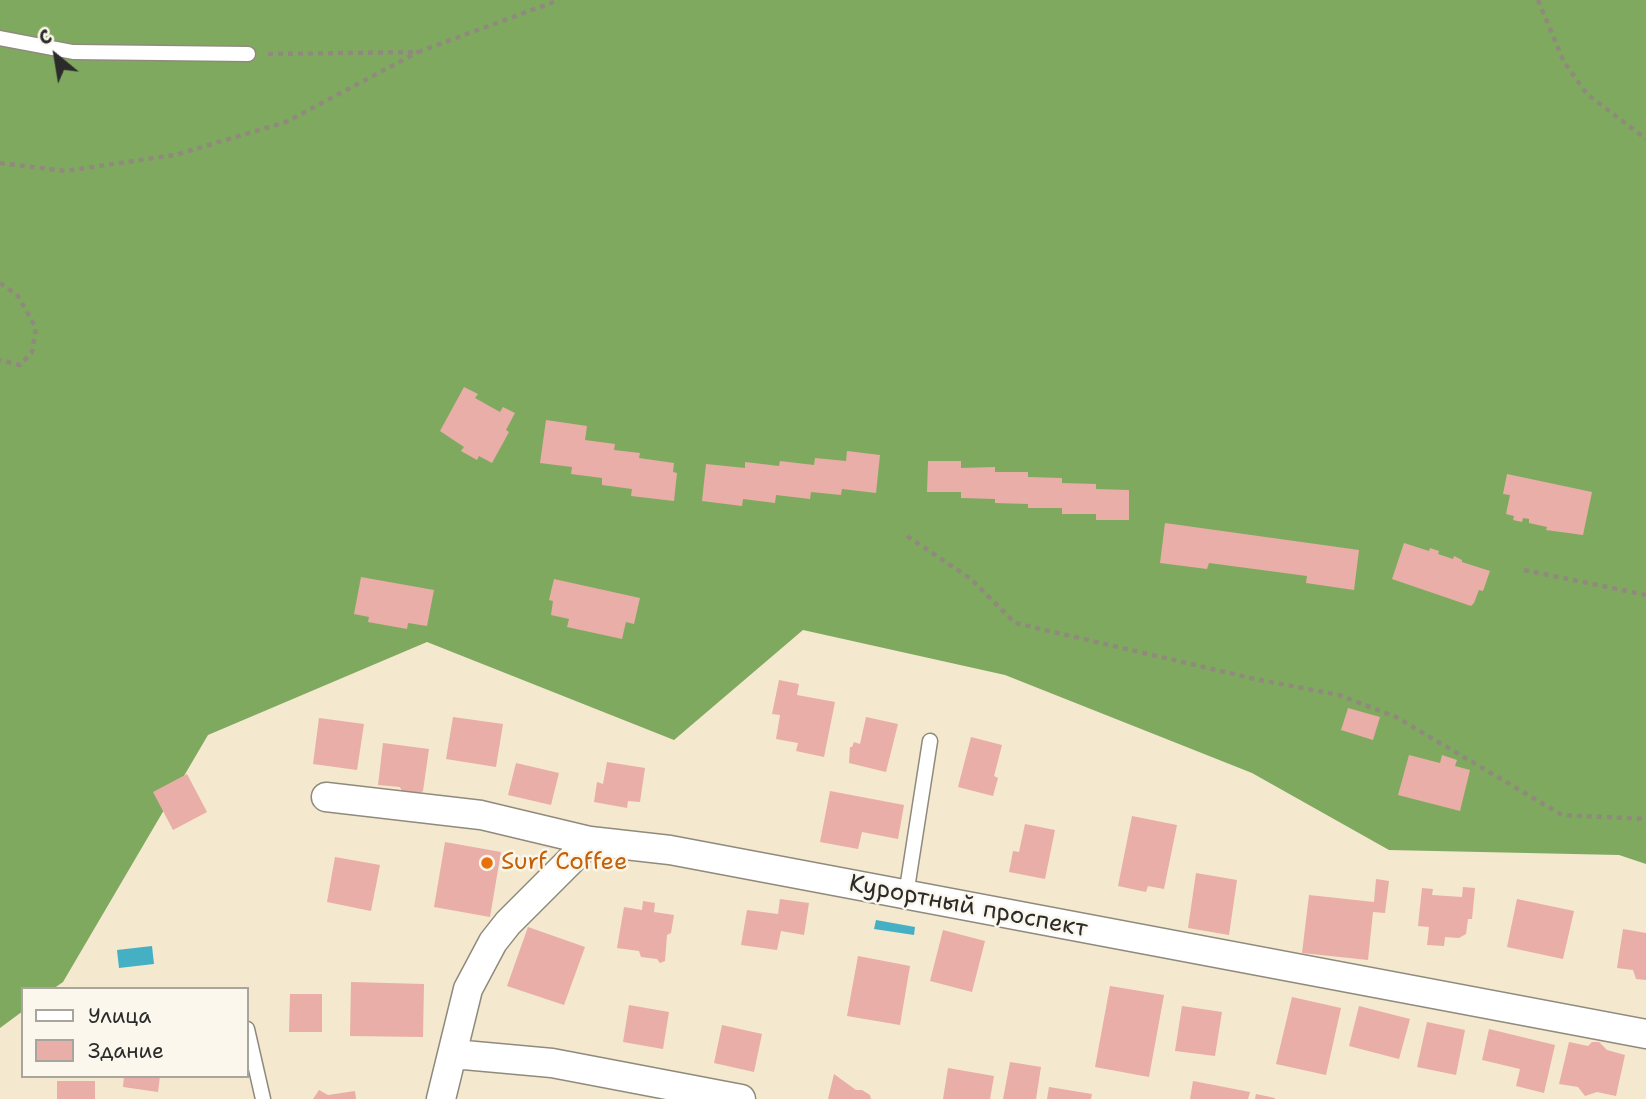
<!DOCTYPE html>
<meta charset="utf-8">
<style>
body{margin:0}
#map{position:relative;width:1646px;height:1099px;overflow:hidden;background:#f4e8cf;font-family:"Shantell Sans",sans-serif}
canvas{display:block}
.legend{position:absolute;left:21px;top:987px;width:228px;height:91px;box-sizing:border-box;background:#fbf7ec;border:2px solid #a8a59f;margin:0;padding:9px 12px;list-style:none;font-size:21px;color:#2b2b2b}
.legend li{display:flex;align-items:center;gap:14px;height:35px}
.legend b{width:35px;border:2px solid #a8a59f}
.north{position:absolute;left:21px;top:21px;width:70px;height:70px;-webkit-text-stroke:5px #fbf7ec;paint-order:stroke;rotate:330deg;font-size:19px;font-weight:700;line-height:28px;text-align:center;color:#2b2b2b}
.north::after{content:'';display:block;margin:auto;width:24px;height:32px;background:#2b2b2b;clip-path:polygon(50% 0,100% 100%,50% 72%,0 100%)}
</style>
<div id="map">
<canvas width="1646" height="1099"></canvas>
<ul class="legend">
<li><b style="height:9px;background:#fff"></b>Улица</li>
<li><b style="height:19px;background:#e9aea7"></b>Здание</li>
</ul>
<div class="north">С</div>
</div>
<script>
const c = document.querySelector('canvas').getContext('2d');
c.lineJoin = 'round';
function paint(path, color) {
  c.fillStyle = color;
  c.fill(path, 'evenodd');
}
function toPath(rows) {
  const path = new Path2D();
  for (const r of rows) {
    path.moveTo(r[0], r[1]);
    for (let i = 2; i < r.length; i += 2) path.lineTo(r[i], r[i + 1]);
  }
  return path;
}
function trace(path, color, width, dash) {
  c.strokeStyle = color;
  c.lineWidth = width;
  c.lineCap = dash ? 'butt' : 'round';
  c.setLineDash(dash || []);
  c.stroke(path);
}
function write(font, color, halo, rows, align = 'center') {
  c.font = font + ' "Shantell Sans",sans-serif';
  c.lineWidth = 5;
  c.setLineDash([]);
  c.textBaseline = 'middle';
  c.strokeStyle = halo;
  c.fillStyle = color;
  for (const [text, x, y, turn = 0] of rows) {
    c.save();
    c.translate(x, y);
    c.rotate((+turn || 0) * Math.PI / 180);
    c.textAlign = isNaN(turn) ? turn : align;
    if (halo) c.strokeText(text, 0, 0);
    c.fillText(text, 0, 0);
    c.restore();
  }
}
paint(toPath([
 [0,0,1646,0,1646,864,1619,855,1389,850,1252,773,1005,675,803,630,674,740,427,642,208,735,63,982,53,989,23,989,23,1011,0,1028]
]), '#80a960');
paint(toPath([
 [876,920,915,927,914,935,874,929],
 [152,946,154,964,119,968,117,950]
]), '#45b0c4');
paint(toPath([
 [464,387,478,394,475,398,500,412,503,407,515,413,506,430,509,432,492,463,479,456,477,460,461,451,464,447,440,431],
 [546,420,587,426,585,440,615,444,614,450,640,453,639,458,674,463,673,472,677,473,674,501,631,496,632,489,602,485,602,478,571,474,572,467,540,463],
 [847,451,880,455,876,493,842,489,841,495,811,492,810,499,776,495,775,503,743,499,742,506,702,501,706,464,745,468,745,462,779,466,780,461,814,465,815,458,846,461],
 [928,461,961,461,961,468,995,467,995,472,1028,472,1028,477,1062,478,1062,483,1096,484,1096,489,1129,490,1129,520,1096,520,1096,514,1062,514,1062,508,1028,508,1028,504,995,503,995,499,961,498,961,492,927,492],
 [1507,474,1592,492,1583,535,1546,530,1547,527,1529,523,1529,519,1523,518,1522,522,1513,520,1514,516,1506,514,1510,495,1503,494],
 [1165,523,1359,550,1354,590,1306,583,1307,576,1209,563,1207,569,1160,563],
 [1404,543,1429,551,1430,548,1439,551,1438,554,1453,559,1454,556,1462,560,1462,562,1490,571,1483,591,1479,590,1474,603,1471,606,1392,579],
 [361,577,434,590,427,626,408,623,407,629,368,622,369,617,354,614],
 [554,579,640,598,634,624,626,622,622,639,567,627,569,619,551,615,553,601,549,600],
 [779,680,799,684,797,695,835,702,824,757,796,751,798,743,776,739,780,715,772,714],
 [1348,708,1380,717,1373,740,1341,730],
 [453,717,503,724,496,767,446,759],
 [866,717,898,724,886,772,849,763,850,747,852,747,854,742,860,744],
 [319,718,364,724,357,770,313,764],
 [971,737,1002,745,994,776,998,778,993,796,958,787],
 [383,743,429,749,423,791,417,795,403,794,400,787,378,785],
 [1409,755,1440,763,1442,755,1457,760,1455,766,1470,770,1460,811,1398,795],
 [607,762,645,768,640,802,628,801,627,808,594,802,597,782,603,784],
 [516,763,559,773,551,805,508,795],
 [187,774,207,812,173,830,153,792],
 [830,791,904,805,898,839,862,832,858,849,820,842],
 [1132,816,1177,825,1164,889,1148,886,1146,892,1118,886],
 [1025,824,1055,830,1045,879,1009,872,1013,851,1019,852],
 [445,842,501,852,490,917,434,907],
 [335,857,380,865,371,911,327,902],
 [1196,873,1237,880,1229,935,1188,928],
 [1376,879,1389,881,1385,913,1373,912,1368,960,1302,953,1309,895,1374,902],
 [1463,887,1475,888,1472,919,1468,919,1466,934,1459,938,1445,937,1444,946,1427,945,1429,927,1418,926,1422,888,1433,889,1432,895,1462,897],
 [780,899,809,903,804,935,781,931,777,950,741,945,747,910,778,914],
 [1517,899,1574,911,1563,959,1507,947],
 [643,901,655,903,654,912,674,915,671,933,667,935,665,961,660,963,657,959,641,957,639,951,617,948,624,907,642,910],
 [528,927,585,947,564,1005,507,986],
 [1623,929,1646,933,1646,980,1636,979,1633,970,1617,968],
 [943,930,985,941,972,992,930,981],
 [858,956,910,966,900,1025,847,1016],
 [351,982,424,984,423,1037,350,1036],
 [1110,986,1164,995,1149,1077,1095,1067],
 [290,994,322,994,322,1032,289,1032],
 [1292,997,1341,1008,1326,1075,1276,1064],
 [629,1005,669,1012,663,1049,623,1042],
 [1182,1006,1222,1012,1215,1056,1175,1051],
 [1359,1006,1410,1019,1399,1059,1349,1046],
 [1427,1022,1465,1030,1456,1075,1417,1067],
 [722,1025,762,1034,754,1072,714,1063],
 [1489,1029,1555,1045,1544,1093,1516,1086,1520,1069,1482,1060],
 [1569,1042,1588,1046,1592,1042,1599,1042,1607,1050,1625,1055,1616,1096,1597,1092,1585,1096,1578,1087,1559,1084],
 [1010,1062,1041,1067,1036,1099,1003,1099],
 [948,1068,994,1076,990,1099,943,1099],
 [834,1074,856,1090,862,1090,870,1095,871,1099,828,1099],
 [124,1076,160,1076,158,1092,123,1087],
 [57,1081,95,1081,95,1099,57,1099],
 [1193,1081,1250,1092,1248,1099,1190,1099],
 [1049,1087,1092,1094,1091,1099,1047,1099],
 [319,1090,328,1095,355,1091,356,1099,313,1099],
 [1256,1094,1275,1098,1275,1099,1255,1099]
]), '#e9aea7');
const lane = toPath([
 [0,38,73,52,248,54],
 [906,895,930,741],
 [247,1029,263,1099]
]);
const street = toPath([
 [326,797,481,815,590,841],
 [453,1054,552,1063,741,1099],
 [441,1099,468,989,493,942,508,923,590,841,670,850,1646,1034]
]);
trace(lane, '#908a7d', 17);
trace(street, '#908a7d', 31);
trace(toPath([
 [1538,0,1564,62,1587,94,1646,139],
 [268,54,418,52,559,0],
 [0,163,65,171,175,155,286,122,418,52],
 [0,283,18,296,36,328,32,352,20,365,0,360],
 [907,536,971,579,1015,623,1255,679,1339,695,1396,717,1562,815,1646,819],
 [1524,570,1646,595]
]), '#908a7d', 4.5, [5, 5]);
trace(lane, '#fff', 14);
trace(street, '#fff', 28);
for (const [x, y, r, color] of [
 [487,863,7,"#e8710a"]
]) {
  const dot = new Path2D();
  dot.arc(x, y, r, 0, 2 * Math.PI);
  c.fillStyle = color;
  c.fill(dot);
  trace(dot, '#fbf7ec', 2.5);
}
write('24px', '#c56008', '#fbf7ec', [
 ["Surf Coffee",501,863]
], 'left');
write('24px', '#2b2b2b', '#fbf7ec', [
 ["Курортный проспект",968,907,11]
]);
</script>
